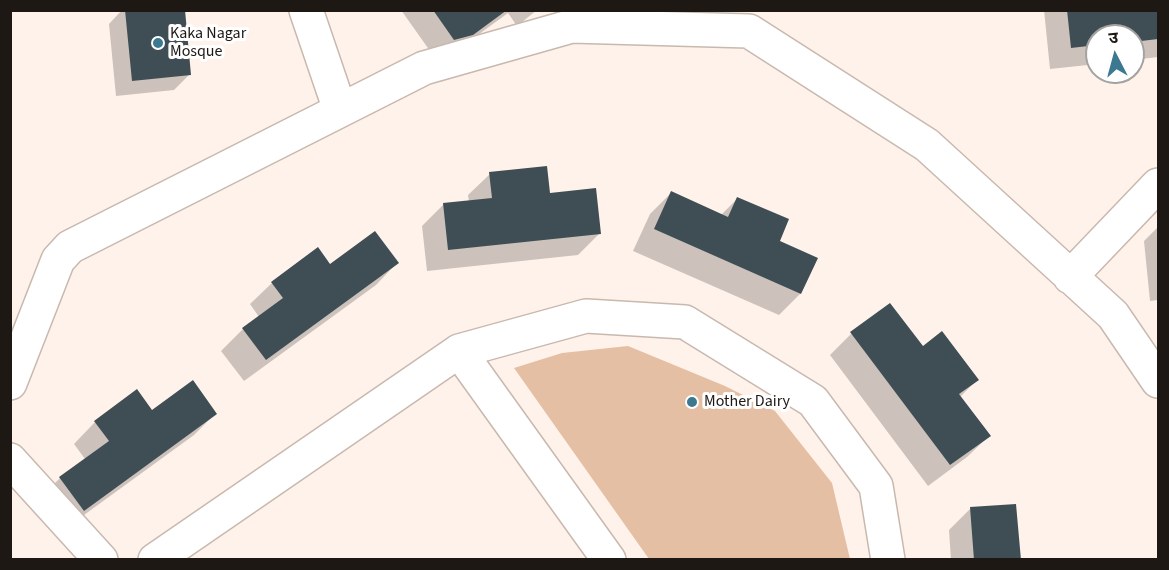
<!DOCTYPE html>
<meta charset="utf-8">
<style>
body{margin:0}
#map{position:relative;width:1169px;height:570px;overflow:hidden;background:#fff2ea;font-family:"Source Sans 3","Noto Sans Devanagari",sans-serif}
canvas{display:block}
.frame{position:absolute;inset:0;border:12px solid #1d1814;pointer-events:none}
.north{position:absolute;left:1085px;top:24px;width:60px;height:60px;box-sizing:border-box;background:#fff;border:2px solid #a5a3a1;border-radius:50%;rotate:354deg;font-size:16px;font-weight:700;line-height:24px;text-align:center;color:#1d1814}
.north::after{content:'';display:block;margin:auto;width:21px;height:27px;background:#3c7890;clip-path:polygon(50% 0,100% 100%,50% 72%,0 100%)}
</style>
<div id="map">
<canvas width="1169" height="570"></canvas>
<div class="frame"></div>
<div class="north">उ</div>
</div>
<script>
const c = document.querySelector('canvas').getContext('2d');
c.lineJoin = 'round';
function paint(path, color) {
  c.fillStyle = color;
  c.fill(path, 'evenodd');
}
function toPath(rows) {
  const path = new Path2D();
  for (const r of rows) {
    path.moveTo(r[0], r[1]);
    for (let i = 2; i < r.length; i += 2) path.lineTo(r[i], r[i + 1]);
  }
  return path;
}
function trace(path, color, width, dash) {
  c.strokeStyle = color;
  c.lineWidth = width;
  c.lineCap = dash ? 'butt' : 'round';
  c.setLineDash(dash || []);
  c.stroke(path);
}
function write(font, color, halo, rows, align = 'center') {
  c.font = font + ' "Source Sans 3",sans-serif';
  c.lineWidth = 6;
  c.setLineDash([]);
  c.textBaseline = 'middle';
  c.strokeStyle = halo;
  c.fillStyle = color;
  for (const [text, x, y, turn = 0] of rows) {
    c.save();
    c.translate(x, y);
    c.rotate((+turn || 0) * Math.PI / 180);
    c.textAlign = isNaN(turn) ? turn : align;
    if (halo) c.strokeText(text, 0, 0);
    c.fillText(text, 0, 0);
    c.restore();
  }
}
paint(toPath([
 [628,346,725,386,775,411,832,483,850,559,649,559,514,368,562,353]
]), '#e5bfa3');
paint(toPath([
 [122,10,183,10,190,74,174,90,116,96,109,24],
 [401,10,537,10,517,26,508,13,453,53,435,58],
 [1044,10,1158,10,1158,57,1133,60,1133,36,1097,36,1097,64,1050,69],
 [490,174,600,233,578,255,427,271,422,226,444,204,469,202,468,195],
 [671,193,721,215,737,199,778,242,800,294,779,315,633,251,650,214],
 [1158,227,1158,300,1150,301,1144,241],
 [397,263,376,285,244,381,221,351,243,329,259,317,250,304,272,283,330,266],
 [890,305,923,348,977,380,960,397,989,436,967,457,928,486,830,355,851,334],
 [152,412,215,414,194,435,62,531,38,500,60,478,85,459,74,444,95,422],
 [970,509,1020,560,951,560,949,530]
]), '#0003');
paint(toPath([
 [125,10,185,10,191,75,132,81],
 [433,10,507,10,473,35,454,40],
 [1067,10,1158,10,1158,39,1133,42,1133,36,1097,36,1097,45,1071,48],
 [547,166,550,193,596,188,601,234,448,250,443,203,492,198,489,172],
 [671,191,728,217,737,197,789,219,780,241,818,258,801,294,654,229],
 [375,231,399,263,266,360,242,328,283,298,271,282,318,247,330,264],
 [890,303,923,346,942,331,979,380,959,394,991,436,950,465,850,332],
 [193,380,217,414,84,511,59,477,109,441,94,421,137,389,152,410],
 [1016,504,1021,560,974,560,970,507]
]), '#3f4e55');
const minor = toPath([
 [306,10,340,110],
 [1070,277,1158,185],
 [459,351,609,560],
 [10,383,58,260,70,247,424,68,572,26,749,31,927,145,1113,315,1158,381],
 [10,460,101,560],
 [155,560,459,351,586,316,685,322,813,401,876,486,888,560]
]);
trace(minor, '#c8b9af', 36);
trace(minor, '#fff', 33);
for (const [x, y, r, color] of [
 [158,43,6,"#3c7890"],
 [692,402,6,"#3c7890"]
]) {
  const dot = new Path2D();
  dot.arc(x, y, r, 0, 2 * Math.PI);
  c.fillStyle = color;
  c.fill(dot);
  trace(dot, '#fff', 2);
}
write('16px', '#1d1814', '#fff', [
 ["Kaka Nagar",170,34],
 ["Mosque",170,52],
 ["Mother Dairy",704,402]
], 'left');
</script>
